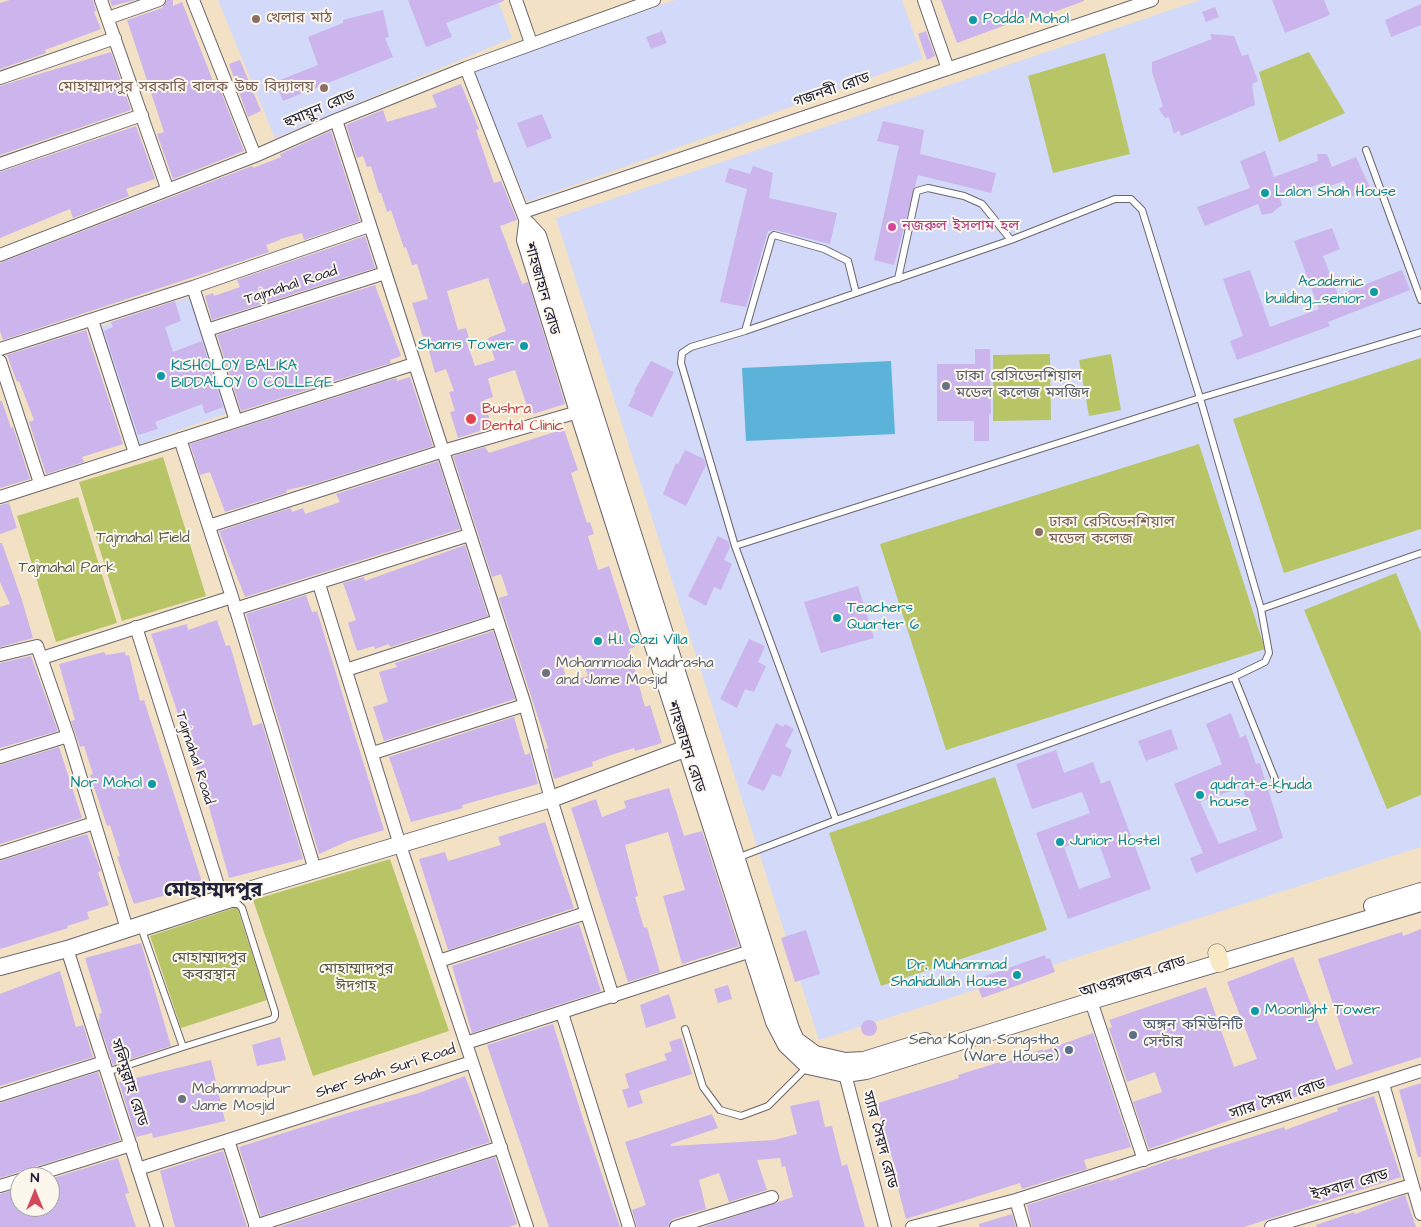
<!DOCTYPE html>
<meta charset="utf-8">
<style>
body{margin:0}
#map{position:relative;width:1421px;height:1227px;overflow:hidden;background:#f3e1c5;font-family:"Architects Daughter",sans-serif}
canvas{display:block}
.north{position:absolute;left:10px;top:1167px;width:50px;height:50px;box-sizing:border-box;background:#fbf7ec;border:1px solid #a4a2a5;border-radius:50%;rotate:0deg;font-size:14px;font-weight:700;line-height:20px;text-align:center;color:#22223b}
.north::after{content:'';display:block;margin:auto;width:18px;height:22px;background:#d1495b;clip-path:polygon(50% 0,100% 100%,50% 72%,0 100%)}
</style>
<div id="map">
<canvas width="1421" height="1227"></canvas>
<div class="north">N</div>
</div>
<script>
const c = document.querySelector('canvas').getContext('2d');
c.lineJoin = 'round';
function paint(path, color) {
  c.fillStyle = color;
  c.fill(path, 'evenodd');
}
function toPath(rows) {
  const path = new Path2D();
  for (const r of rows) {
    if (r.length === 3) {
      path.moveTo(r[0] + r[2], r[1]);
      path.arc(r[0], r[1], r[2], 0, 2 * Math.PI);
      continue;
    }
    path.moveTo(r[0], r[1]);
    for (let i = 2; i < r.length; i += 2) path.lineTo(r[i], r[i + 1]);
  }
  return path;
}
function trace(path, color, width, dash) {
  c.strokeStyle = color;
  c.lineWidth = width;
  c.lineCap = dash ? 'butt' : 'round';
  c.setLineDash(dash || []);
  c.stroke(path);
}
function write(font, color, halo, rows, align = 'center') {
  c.font = font + ' "Architects Daughter","Noto Sans Bengali",sans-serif';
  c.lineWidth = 4;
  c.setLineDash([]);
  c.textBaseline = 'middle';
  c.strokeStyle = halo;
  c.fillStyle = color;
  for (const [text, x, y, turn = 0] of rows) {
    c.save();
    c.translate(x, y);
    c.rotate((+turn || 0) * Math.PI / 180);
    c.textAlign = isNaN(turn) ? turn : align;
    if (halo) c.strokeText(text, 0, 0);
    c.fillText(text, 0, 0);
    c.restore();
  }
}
paint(toPath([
 [218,0,498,0,512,38,275,138],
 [675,0,902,0,923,59,527,202,472,70],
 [1200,0,1421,0,1421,847,819,1040,556,218],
 [190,297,230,412,140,444,96,328]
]), '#d3d9f9');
paint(toPath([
 [1309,52,1345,113,1279,142,1259,72],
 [1105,53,1130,154,1053,173,1028,76],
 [1050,354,1051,420,993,421,993,355],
 [1111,354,1121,410,1089,416,1079,360],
 [1421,358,1421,529,1284,573,1233,419],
 [1199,444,1265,649,946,750,880,544],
 [163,457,206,596,122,621,79,482],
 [78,497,117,623,56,642,17,516],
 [1396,573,1421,633,1421,795,1387,809,1304,610],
 [995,777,1047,930,881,986,829,833],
 [390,859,449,1031,313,1076,253,900],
 [237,907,267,1000,181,1028,150,936]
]), '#b8c567');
paint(toPath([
 [891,361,895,434,746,441,742,368]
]), '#5cb3d9');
paint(toPath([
 [10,0,93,0,96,11,94,12,101,29,45,50,46,53,0,69,0,3],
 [110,0,135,0,112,6],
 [167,0,173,0,173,6,182,2,213,81,216,79,244,151,173,179,157,134,164,132,127,20,162,8],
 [408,0,504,0,504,1,446,23,452,37,426,47],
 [941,0,1084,0,1084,1,1046,15,1045,12,1003,26,957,43],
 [1272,0,1324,0,1330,15,1285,33],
 [1421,4,1421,25,1391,37,1385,20],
 [1215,7,1219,17,1206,22,1202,12],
 [383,10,389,37,385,38,393,57,283,101,275,82,318,65,308,37,343,23,343,20],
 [662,31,667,43,651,49,646,37],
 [926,31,935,56,927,60,918,34],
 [1210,34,1234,36,1242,56,1248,54,1258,81,1252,84,1255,105,1181,136,1179,130,1174,134,1169,117,1165,118,1159,109,1163,106,1152,72,1152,62,1212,39],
 [111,52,131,110,0,155,0,86],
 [240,60,261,111,248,117,229,64],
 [461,84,479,129,476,130,494,183,501,181,517,220,500,226,522,284,528,282,565,404,530,415,515,370,489,378,488,379,493,397,484,400,492,427,458,438,450,412,455,411,449,392,454,391,446,369,435,373,425,336,423,337,412,303,428,299,417,264,412,265,406,247,404,248,391,210,387,212,381,193,379,193,371,166,367,167,363,156,357,158,346,125,383,110,387,122,437,107,432,95],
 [488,278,506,331,488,338,495,360,475,366,467,343,470,342,466,328,458,330,447,291],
 [542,114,552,138,527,148,517,123],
 [883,121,924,130,920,154,996,173,991,193,918,175,894,265,874,260,899,146,877,141],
 [136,126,155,179,126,189,129,196,73,218,70,209,0,238,0,172],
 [331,131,360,221,304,240,302,233,280,239,280,240,266,245,269,252,3,340,0,331,0,263,252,166,253,168,281,157,280,154],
 [1265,151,1274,177,1318,161,1317,154,1327,154,1332,167,1356,157,1371,190,1350,197,1344,181,1327,187,1324,182,1280,199,1282,205,1272,213,1262,215,1258,204,1205,226,1197,207,1250,188,1240,161],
 [753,166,773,173,769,198,837,213,830,244,775,230,768,231,746,307,720,302,747,189,725,182,729,168,750,174],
 [1332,228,1340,249,1323,256,1338,295,1402,270,1410,290,1328,322,1330,326,1237,360,1230,341,1243,336,1223,279,1250,270,1270,327,1319,309,1294,241],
 [365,236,375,268,212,320,205,296,213,293,214,296,240,287,237,280],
 [375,285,401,356,390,360,391,363,241,411,217,335],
 [175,301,181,321,165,327,173,352,202,341,223,407,205,414,202,404,155,422,158,429,138,435,104,331,113,327,111,322],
 [86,330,123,444,82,457,84,462,46,474,29,422,34,420,19,381,17,382,7,355],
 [975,349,990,349,991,414,989,414,989,441,974,441,974,421,937,421,937,364,975,364],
 [651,361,674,372,652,417,628,406,635,392,634,391],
 [410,377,433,446,314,484,287,490,286,493,225,512,210,472,200,475,190,444,396,378,397,381],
 [0,401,2,401,11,428,13,427,30,479,0,488],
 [564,429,578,470,571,473,587,523,590,522,594,534,588,536,598,570,609,566,635,647,629,649,645,707,650,705,662,743,635,751,634,748,611,755,592,762,593,766,554,779,546,749,548,748,499,598,508,595,501,574,492,577,453,456,485,447,489,453],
 [581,655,588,676,568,682,561,661],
 [685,450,704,459,706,465,686,506,663,494,676,463,678,464],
 [438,461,460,529,245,597,219,531,291,508,292,512,303,508,305,514,340,502,336,494],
 [9,503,17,528,0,534,0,505],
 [718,536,728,541,730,547,724,560,732,564,721,590,714,587,706,606,688,596],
 [0,543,2,543,22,600,33,638,0,647,0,607,10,604,0,582],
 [465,545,488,616,390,647,389,644,375,649,374,646,357,651,348,623,356,620,343,583,364,577,365,581],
 [858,586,874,638,821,653,804,602],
 [306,595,312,612,317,611,384,830,348,841,319,854,246,614],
 [217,620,226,646,230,645,253,726,262,723,303,859,229,878,207,800,151,634,187,624,188,630],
 [493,631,515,699,384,741,373,707,388,702,379,672,397,667,395,663],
 [749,639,765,646,758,662,766,666,754,692,745,689,737,708,720,699],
 [104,652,106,655,125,652,126,656,129,655,140,701,144,700,203,885,134,904,117,857,120,856,110,825,107,826,90,775,93,774,84,746,80,747,71,721,75,720,59,664],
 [31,656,58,731,0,748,0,663],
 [1231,713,1240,738,1246,735,1256,764,1260,763,1283,838,1196,873,1190,858,1203,853,1174,784,1222,764,1206,724],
 [1242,787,1257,830,1219,844,1200,802],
 [514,717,525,755,530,753,538,784,462,805,463,808,411,822,389,757],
 [776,723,783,727,785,724,794,729,785,746,792,750,781,777,772,774,764,791,747,784],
 [1171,729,1178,749,1146,761,1138,741],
 [59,747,82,818,0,844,0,765],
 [1056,750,1064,773,1093,762,1101,784,1110,780,1151,889,1068,919,1036,833,1090,813,1082,792,1032,809,1016,764],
 [1096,836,1111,877,1079,889,1064,847],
 [669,788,684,836,702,831,739,946,682,964,663,896,685,890,668,832,625,845,638,896,635,897,644,928,647,927,660,972,628,982,571,808,596,799,602,817,626,808,624,801],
 [545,822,574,908,448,950,419,859,445,852,448,861,501,845,498,837],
 [87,834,101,871,98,872,109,905,87,912,89,919,67,926,68,928,0,949,0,861],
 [579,924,601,991,472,1033,452,966],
 [1421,929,1421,1057,1292,1098,1149,1149,1133,1102,1162,1092,1155,1072,1127,1082,1109,1028,1112,1027,1109,1020,1206,987,1234,1067,1257,1059,1227,982,1293,957,1336,1070,1353,1064,1318,959,1402,932,1403,936],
 [806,930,820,974,795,982,781,938],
 [141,943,171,1046,113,1065,98,1020,100,1019,99,1014,102,1013,85,958],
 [1045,955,1046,959,1050,958,1055,972,982,998,977,984,981,982,980,978],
 [60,971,76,1027,83,1025,93,1057,0,1086,0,994],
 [728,985,732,999,718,1003,714,989],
 [669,994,676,1018,646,1028,640,1005],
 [869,1028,8],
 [553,1024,585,1125,620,1227,549,1227,487,1045],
 [1093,1033,1131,1147,1084,1160,1087,1169,1022,1189,1020,1183,906,1219,894,1173,897,1173,875,1104,959,1078,958,1075,1000,1062,1000,1064,1043,1049,1043,1051],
 [280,1037,286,1060,257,1066,252,1045],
 [681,1038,692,1074,639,1091,643,1103,628,1108,622,1090,629,1088,625,1074,667,1060,664,1054,672,1051,669,1042],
 [211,1060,225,1121,153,1138,152,1133,136,1137,119,1082],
 [98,1072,120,1140,0,1178,0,1103],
 [465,1076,490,1142,261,1216,239,1147,344,1114,419,1093],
 [1421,1083,1421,1157,1418,1157,1399,1090],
 [1374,1096,1401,1177,1244,1227,1032,1227,1027,1205,1109,1179,1110,1181,1176,1158,1177,1160,1284,1127,1285,1130,1338,1111,1337,1108],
 [819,1100,825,1127,832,1126,842,1166,847,1164,865,1227,703,1227,793,1197,785,1166,782,1167,780,1158,757,1160,767,1190,729,1202,719,1173,699,1180,706,1209,673,1219,668,1227,637,1227,632,1210,646,1205,625,1142,712,1114,718,1128,671,1144,671,1146,774,1140,797,1134,790,1106],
 [223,1151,247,1227,175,1227,160,1171],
 [495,1157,517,1224,509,1227,278,1227],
 [118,1158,129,1193,125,1194,136,1227,0,1227,0,1194,20,1188,20,1207,50,1207,50,1179],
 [1405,1195,1416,1227,1317,1227,1316,1225,1354,1212,1355,1214],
 [1012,1214,1016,1227,979,1227,979,1224]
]), '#cbb5ec');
const service = toPath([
 [1366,150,1421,300],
 [898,279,917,191,928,188,964,196,982,204,1011,240],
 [745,331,772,237,774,235,824,249,848,261,856,293],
 [735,546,1200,398,1261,609,1269,653,1265,662,1234,677,836,820,735,546,681,363,682,353,691,347,745,331,1011,240,1115,199,1131,199,1142,210,1200,398,1421,332],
 [1261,609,1421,553],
 [1234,677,1279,789],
 [737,858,836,820],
 [232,904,238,904,242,908,275,1012,275,1016,273,1019,183,1047,143,933,232,904],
 [685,1029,703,1087,720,1110,741,1116,768,1106,807,1067],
 [107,1072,183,1047]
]);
const minor = toPath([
 [101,0,167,188],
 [193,0,255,156],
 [516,0,531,43],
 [924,0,948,69],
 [108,18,159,0],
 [466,68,525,219],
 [0,78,115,38],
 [336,120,525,705,551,799,613,997],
 [0,164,142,115],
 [523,212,1152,0],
 [0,255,255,156,336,120,466,68,654,0],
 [193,287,236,421],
 [92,320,135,453],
 [207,330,385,273],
 [0,349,193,287,369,226],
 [0,361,40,483],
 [180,439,232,597,315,870],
 [0,497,414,364],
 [209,526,443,451,578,412],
 [319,584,400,845,527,1227],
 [235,609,469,535],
 [136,627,222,898],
 [0,655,37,646,68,736,127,929],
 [42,658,232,597],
 [346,670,497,621],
 [373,753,525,705],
 [0,757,68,736],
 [0,853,94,823],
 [67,949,157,1227],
 [439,961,586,913],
 [1091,1001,1144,1160],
 [562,1013,629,1227],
 [466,1043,751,951],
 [845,1065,845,1074,885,1227],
 [1383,1084,1421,1214],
 [0,1095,104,1062],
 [228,1140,256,1227],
 [138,1169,472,1062],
 [29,1177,131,1145],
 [0,1186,20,1180],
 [1016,1200,1024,1227],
 [255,1226,501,1147],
 [676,1227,772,1197],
 [912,1227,1016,1200,1421,1071],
 [1271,1227,1412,1185]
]);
const tertiary = toPath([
 [527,224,525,240,578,412,774,1022,786,1045,808,1066,845,1074,866,1071,1091,1001,1421,903],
 [527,224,538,236,791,1029,796,1040,815,1054,845,1061,864,1060,925,1041],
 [1372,906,1421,891],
 [0,967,67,949,222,898,551,799,695,745]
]);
const secondary = toPath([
 [1217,953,1220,963]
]);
trace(service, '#6b656b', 8);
trace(minor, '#6b656b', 14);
trace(tertiary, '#6b656b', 18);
trace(secondary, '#6b656b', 19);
trace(service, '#fff', 6);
trace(minor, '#fff', 12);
trace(tertiary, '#fff', 16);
trace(secondary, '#f8e8c3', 18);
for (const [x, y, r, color] of [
 [256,19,5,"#8d6e63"],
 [973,20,5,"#0f9aa8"],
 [324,88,5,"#8d6e63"],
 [1265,193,5,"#0f9aa8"],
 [892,227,5,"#d1479c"],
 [1374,292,5,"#0f9aa8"],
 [524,346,5,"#0f9aa8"],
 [161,376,5,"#0f9aa8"],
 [946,386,5,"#6b7280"],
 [471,419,6,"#e0444e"],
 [1039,532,5,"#8d6e63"],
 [837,618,5,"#0f9aa8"],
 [598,641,5,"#0f9aa8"],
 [546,673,5,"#6b7280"],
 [152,784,5,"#0f9aa8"],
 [1200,795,5,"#0f9aa8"],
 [1060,842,5,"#0f9aa8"],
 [1017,975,5,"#0f9aa8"],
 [1255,1011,5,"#0f9aa8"],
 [1133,1035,5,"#5c6f8a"],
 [1069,1050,5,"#5c6f8a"],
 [182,1099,5,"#6b7280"]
]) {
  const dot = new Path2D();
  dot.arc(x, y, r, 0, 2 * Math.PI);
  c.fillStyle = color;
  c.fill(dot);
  trace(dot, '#fbf7ec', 2);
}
write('15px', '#785e54', '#fbf7ec', [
 ["খেলার মাঠ",266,19],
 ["মোহাম্মাদপুর সরকারি বালক উচ্চ বিদ্যালয়",314,88,"right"],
 ["ঢাকা রেসিডেনশিয়াল",1049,523],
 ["মডেল কলেজ",1049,540]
], 'left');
write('15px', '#0d838f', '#fbf7ec', [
 ["Podda Mohol",983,20],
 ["Lalon Shah House",1275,193],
 ["Academic",1364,283,"right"],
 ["building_senior",1364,300,"right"],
 ["Shams Tower",514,346,"right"],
 ["KISHOLOY BALIKA",171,367],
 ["BIDDALOY O COLLEGE",171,384],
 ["Teachers",847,609],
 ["Quarter 6",847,626],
 ["H.I. Qazi Villa",608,641],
 ["Nor Mohol",142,784,"right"],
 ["qudrat-e-khuda",1210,786],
 ["house",1210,803],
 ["Junior Hostel",1070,842],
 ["Dr. Muhammad",1007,966,"right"],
 ["Shahidullah House",1007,983,"right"],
 ["Moonlight Tower",1265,1011]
], 'left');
write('15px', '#22223b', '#fbf7ec', [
 ["গজনবী রোড",832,91,-19],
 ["হুমায়ুন রোড",320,110,-23],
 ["Tajmahal Road",291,286,-18],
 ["শাহজাহান রোড",541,289,74],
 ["শাহজাহান রোড",685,747,72],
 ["Tajmahal Road",194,758,72],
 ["আওরঙ্গজেব রোড",1133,978,-17],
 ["Sher Shah Suri Road",386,1072,-18],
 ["সলিমুল্লাহ রোড",128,1083,72],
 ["স্যার সৈয়দ রোড",1278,1100,-18],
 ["স্যার সৈয়দ রোড",879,1140,75],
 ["ইকবাল রোড",1350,1186,-16]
]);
write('15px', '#b23c85', '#fbf7ec', [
 ["নজরুল ইসলাম হল",902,227]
], 'left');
write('15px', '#5b616d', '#fbf7ec', [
 ["ঢাকা রেসিডেনশিয়াল",956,377],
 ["মডেল কলেজ মসজিদ",956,394],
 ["Mohammodia Madrasha",556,664],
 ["and Jame Mosjid",556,681],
 ["Mohammadpur",192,1090],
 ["Jame Mosjid",192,1107]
], 'left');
write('15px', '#be3a42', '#fbf7ec', [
 ["Bushra",482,410],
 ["Dental Clinic",482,427]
], 'left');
write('15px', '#565b4a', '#fbf7ec', [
 ["Tajmahal Field",143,539],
 ["Tajmahal Park",67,569],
 ["মোহাম্মাদপুর",209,959],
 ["কবরস্থান",209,976],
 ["মোহাম্মাদপুর",356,970],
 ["ঈদগাহ",356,987]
]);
write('15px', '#4e5e75', '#fbf7ec', [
 ["অঙ্গন কমিউনিটি",1143,1026],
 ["সেন্টার",1143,1043],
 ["Sena Kolyan Songstha",1059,1041,"right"],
 ["(Ware House)",1059,1058,"right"]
], 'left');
write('bold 20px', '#22223b', '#fbf7ec', [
 ["মোহাম্মদপুর",213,892]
]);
</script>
